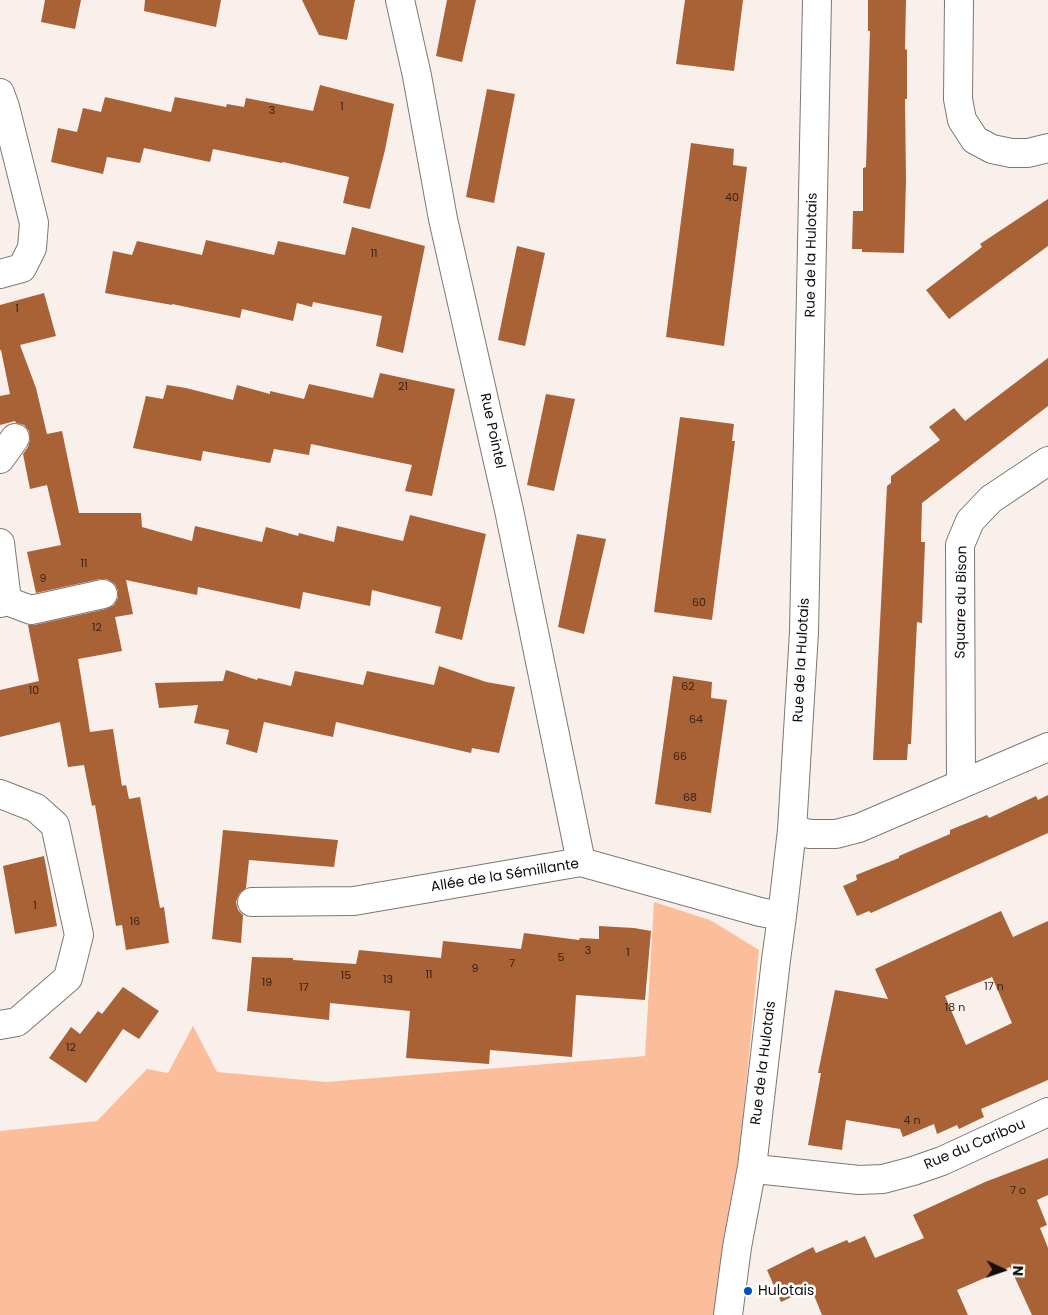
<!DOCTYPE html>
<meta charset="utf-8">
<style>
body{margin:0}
#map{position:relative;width:1048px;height:1315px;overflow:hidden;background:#faf0eb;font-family:Poppins,sans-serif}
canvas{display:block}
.north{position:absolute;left:978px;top:1245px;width:50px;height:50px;-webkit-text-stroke:4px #fff;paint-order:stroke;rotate:93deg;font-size:14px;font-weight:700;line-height:20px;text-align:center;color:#110e0d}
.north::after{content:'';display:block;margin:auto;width:18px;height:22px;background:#110e0d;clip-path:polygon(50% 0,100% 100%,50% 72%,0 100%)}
</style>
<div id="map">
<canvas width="1048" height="1315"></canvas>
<div class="north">N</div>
</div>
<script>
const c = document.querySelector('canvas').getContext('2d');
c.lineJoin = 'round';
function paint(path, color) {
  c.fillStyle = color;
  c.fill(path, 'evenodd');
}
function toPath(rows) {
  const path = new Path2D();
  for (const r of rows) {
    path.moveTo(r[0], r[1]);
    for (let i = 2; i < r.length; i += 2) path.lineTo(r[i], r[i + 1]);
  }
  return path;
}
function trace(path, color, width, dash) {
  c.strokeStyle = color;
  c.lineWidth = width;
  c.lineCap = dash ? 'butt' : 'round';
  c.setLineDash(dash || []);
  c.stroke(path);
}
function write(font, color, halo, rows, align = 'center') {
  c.font = font + ' Poppins,sans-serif';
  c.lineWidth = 5;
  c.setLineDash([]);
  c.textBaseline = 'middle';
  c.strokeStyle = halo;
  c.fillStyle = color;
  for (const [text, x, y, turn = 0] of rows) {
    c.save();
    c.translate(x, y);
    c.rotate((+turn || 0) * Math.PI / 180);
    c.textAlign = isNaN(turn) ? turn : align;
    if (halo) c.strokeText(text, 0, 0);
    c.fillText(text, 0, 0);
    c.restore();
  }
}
paint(toPath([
 [654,902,710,920,759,950,739,1160,728,1230,717,1315,0,1315,0,1131,97,1121,147,1069,168,1073,193,1026,217,1072,326,1082,645,1056]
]), '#fcbd9b');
paint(toPath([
 [45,0,81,0,75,29,41,22],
 [145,0,221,0,216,27,144,11],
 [302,0,355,0,347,40,319,35],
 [447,0,476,0,462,62,436,56],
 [685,0,743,0,734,71,676,64],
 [868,0,906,0,905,49,907,50,907,99,905,99,906,180,904,253,862,252,862,249,852,249,853,211,863,211,863,168,866,167,870,31,868,31],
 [320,85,394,104,385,150,370,209,343,203,349,177,283,162,282,163,213,149,210,162,144,148,140,163,107,157,103,174,51,162,58,128,77,132,83,108,101,112,105,97,171,112,175,97,226,107,227,104,244,107,246,98,313,111],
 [487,89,515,94,494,203,466,197],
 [691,143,734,149,733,165,747,167,724,346,666,337],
 [1048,199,1048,246,949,319,926,290,982,247,980,244],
 [352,227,425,246,403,353,376,346,382,316,313,302,312,307,297,303,293,321,242,309,240,318,172,304,172,305,105,293,113,251,132,255,137,241,202,255,206,240,274,255,278,241,345,255],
 [517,246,545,253,525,346,498,340],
 [44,293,56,336,20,345,36,388,47,434,62,431,79,513,141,513,142,527,192,541,195,526,262,542,266,527,298,536,299,533,334,542,337,526,403,541,410,515,486,534,462,640,435,633,441,607,372,590,370,606,303,592,300,609,198,587,197,595,126,580,133,614,115,617,122,651,78,659,90,732,113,729,122,786,126,785,129,799,140,797,160,908,164,907,169,943,126,950,122,925,116,926,95,805,92,806,84,765,68,767,60,722,0,737,0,690,39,681,28,625,34,625,106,609,114,605,118,598,118,591,115,584,107,579,100,579,36,593,27,552,61,545,47,485,30,489,23,454,28,447,30,440,29,431,24,425,16,423,15,421,0,425,0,396,10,394,1,350,0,350,0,305],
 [1048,358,1048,406,922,503,921,542,925,542,922,623,917,622,911,744,908,744,907,760,873,760,887,486,891,483,891,476,940,440,929,427,954,408,965,421],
 [380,373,455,389,432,496,405,491,412,465,311,444,309,455,274,449,270,463,203,451,201,461,133,448,146,396,163,399,167,385,186,388,233,400,237,385,270,394,270,391,304,399,309,384,373,398],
 [546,394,575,399,554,491,527,485],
 [680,417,734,424,732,441,735,441,712,620,654,612],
 [577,534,606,539,584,634,558,627],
 [439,666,486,682,515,687,499,753,472,748,471,753,336,722,333,737,264,722,257,753,226,744,229,730,194,723,198,705,159,708,155,683,223,681,226,670,257,680,258,678,291,686,295,671,363,685,367,671,434,685],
 [673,676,712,682,711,698,727,700,711,813,655,804],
 [1048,795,1048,833,871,913,869,911,857,916,843,886,857,880,856,875,899,858,899,856,950,834,950,830,987,815,989,818,1036,796,1038,800],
 [223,830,338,840,334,867,249,860,246,888,239,894,236,902,238,910,243,915,241,943,212,939],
 [44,856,57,926,15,934,3,866],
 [1001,911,1013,937,1048,921,1048,1080,981,1109,984,1117,959,1129,957,1125,937,1134,934,1124,903,1137,900,1129,846,1120,842,1150,808,1145,821,1073,818,1073,835,990,888,999,875,969],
 [992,977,1012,1023,966,1045,945,996],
 [599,926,634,928,651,931,645,1000,576,995,572,1057,490,1050,489,1064,406,1058,410,1011,330,1003,329,1020,247,1011,252,957,293,958,293,960,356,964,359,950,441,958,443,941,521,949,524,933,579,940,580,938,599,939],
 [123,987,159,1011,139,1039,123,1029,86,1083,49,1058,71,1027,80,1034,98,1011,102,1014],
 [1048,1158,1048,1195,1037,1200,1047,1225,1040,1228,1048,1248,1048,1315,1032,1315,1010,1267,957,1290,968,1315,822,1315,811,1288,781,1302,767,1270,813,1247,816,1253,847,1240,849,1243,865,1236,875,1258,924,1238,913,1215,985,1182]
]), '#a96136');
const street = toPath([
 [400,0,417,76,443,219,509,510,581,862],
 [959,0,958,99,962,120,975,140,992,149,1011,153,1028,153,1048,148],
 [0,93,5,107,34,223,32,248,22,268,0,274],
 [0,459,15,438],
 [0,543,7,601],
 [0,603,7,601,31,610,103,594],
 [961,784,960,545,970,521,991,499,1048,461],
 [0,794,36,808,55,825,79,935,68,978,17,1022,0,1025],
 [792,830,810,834,836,834,859,828,1048,747],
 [252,902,354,901,581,862,760,912,782,916],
 [752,1167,765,1170,859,1180,883,1179,913,1171,942,1161,1048,1112],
 [728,1315,737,1247,752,1167,776,960,782,916,792,830,804,632,817,0]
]);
trace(street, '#807773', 30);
trace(street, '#fff', 28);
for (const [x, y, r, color] of [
 [748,1291,5,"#044fb9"]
]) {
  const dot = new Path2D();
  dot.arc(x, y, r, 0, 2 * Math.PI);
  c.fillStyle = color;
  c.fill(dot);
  trace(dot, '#fff', 2);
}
write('11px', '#372317', null, [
 ["1",342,107],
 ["3",272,111],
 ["40",732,198],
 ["11",374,254],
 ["1",17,309],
 ["21",403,387],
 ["11",84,564],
 ["9",43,579],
 ["60",699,603],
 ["12",97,628],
 ["62",688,687],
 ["10",34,691],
 ["64",696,720],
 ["66",680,757],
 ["68",690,798],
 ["1",35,906],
 ["16",135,922],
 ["3",588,951],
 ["1",628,953],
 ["5",561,958],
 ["7",512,964],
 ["9",475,969],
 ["11",429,975],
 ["15",346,976],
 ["13",388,980],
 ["19",267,983],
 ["17 n",994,987],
 ["17",304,988],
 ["18 n",955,1008],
 ["12",71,1048],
 ["4 n",912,1121],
 ["7 o",1018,1191]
]);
write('14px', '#110e0d', '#fff', [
 ["Rue de la Hulotais",812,255,-89],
 ["Rue Pointel",492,431,78],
 ["Square du Bison",962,602,-89],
 ["Rue de la Hulotais",802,660,-87],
 ["Allée de la Sémillante",505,876,-9],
 ["Rue de la Hulotais",764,1063,-83],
 ["Rue du Caribou",975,1145,-23]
]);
write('14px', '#110e0d', '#fff', [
 ["Hulotais",758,1291]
], 'left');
</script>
